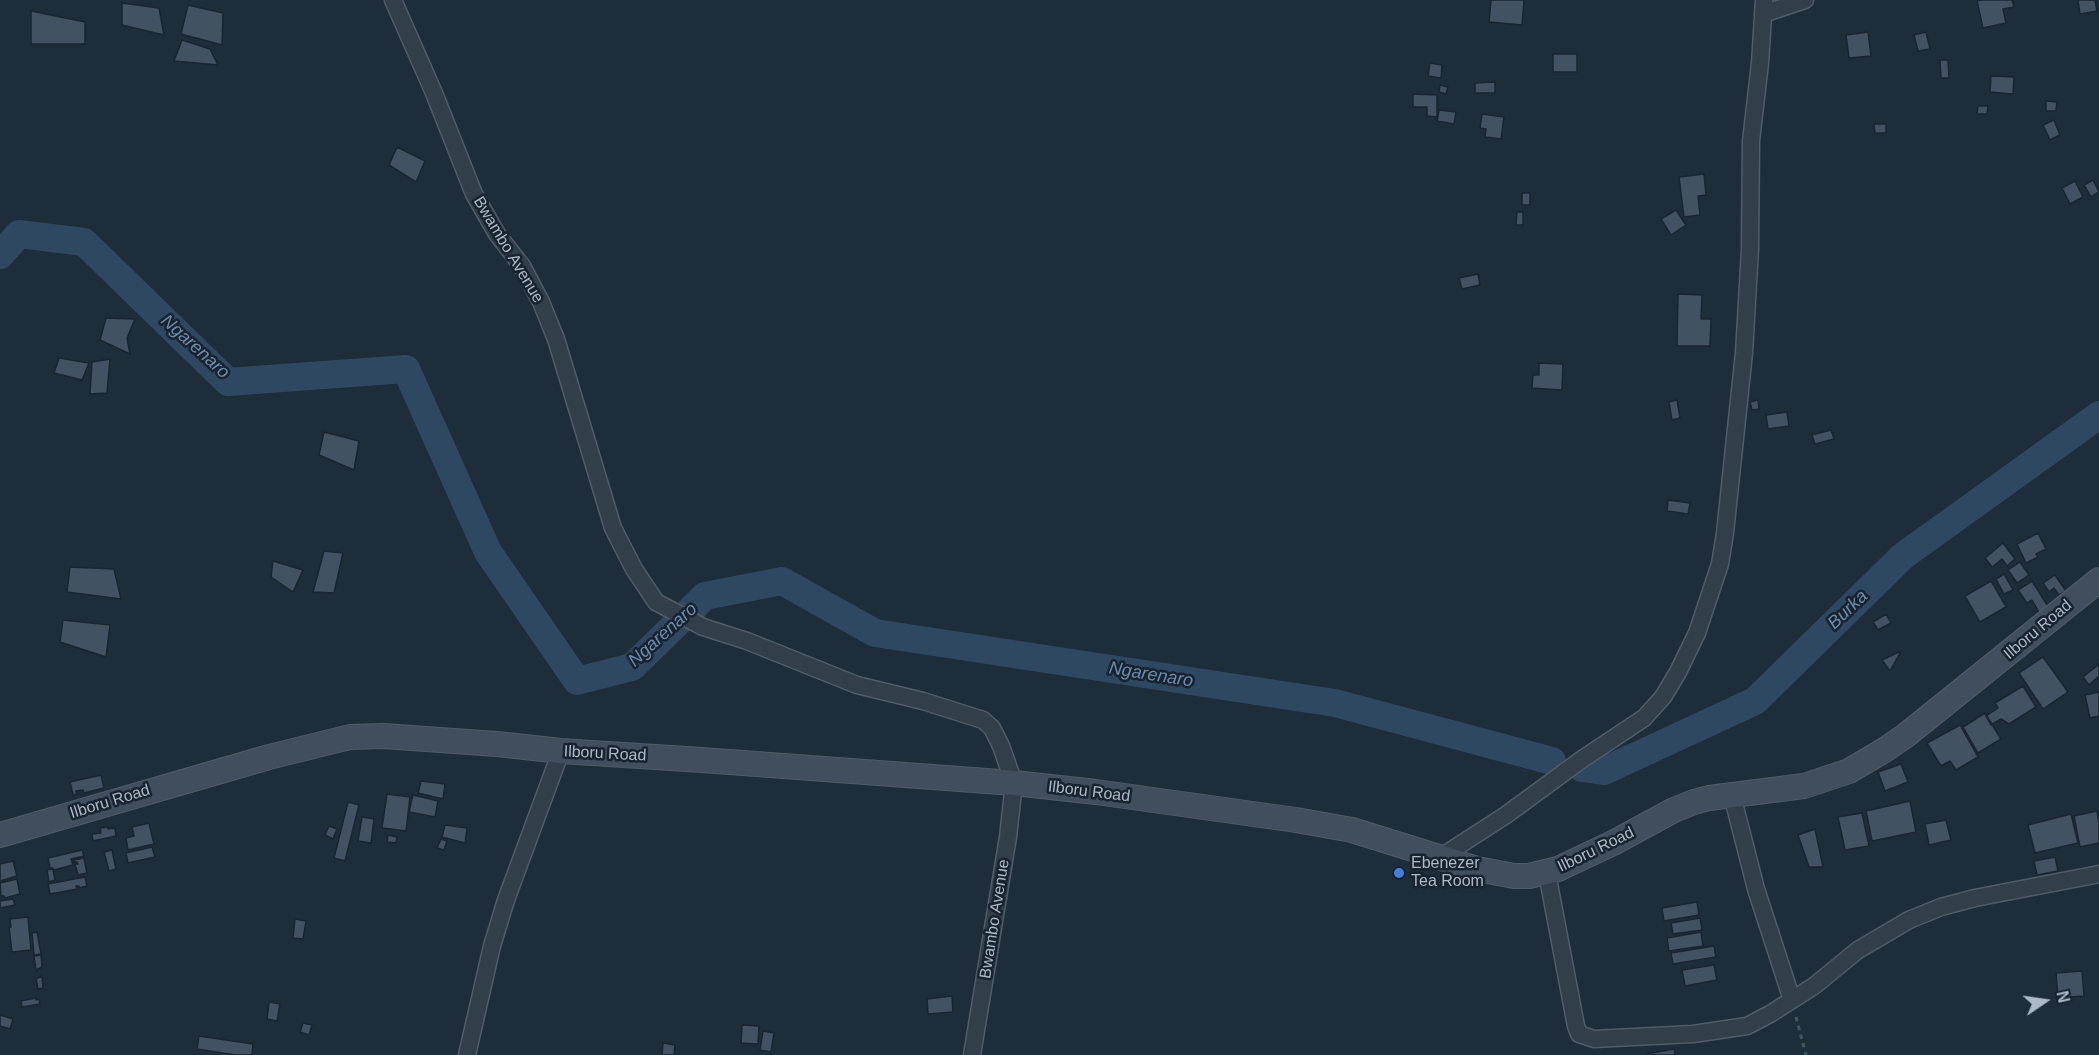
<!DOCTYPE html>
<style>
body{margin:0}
#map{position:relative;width:2099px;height:1055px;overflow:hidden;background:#1e2d3a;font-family:Helvetica,sans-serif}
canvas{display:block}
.north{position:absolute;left:2015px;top:971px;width:60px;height:60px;-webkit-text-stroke:4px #18232f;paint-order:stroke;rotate:77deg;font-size:16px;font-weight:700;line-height:24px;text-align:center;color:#adb9c7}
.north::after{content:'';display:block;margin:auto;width:21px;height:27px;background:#adb9c7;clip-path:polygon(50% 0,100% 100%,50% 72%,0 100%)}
</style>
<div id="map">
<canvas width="2099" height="1055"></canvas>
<div class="north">N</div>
</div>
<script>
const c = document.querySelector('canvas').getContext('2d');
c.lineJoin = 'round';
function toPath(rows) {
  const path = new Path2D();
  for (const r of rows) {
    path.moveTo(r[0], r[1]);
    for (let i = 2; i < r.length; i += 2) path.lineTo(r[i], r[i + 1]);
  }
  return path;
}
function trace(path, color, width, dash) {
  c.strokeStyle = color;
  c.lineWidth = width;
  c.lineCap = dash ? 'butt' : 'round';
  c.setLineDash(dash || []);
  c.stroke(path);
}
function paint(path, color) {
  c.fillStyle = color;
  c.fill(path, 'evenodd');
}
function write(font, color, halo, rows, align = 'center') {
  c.font = font + ' Helvetica,sans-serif';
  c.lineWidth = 5;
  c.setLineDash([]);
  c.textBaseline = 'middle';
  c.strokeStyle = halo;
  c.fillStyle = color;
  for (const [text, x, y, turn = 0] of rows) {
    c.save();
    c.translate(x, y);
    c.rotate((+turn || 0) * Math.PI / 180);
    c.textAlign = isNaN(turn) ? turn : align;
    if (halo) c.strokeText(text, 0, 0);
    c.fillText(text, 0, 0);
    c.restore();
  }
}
trace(toPath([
 [0,255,19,234,84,242,228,382,406,369,488,552,577,681,632,667,705,596,782,581,875,633,1335,703,1552,761],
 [1582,768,1604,771,1755,701,1903,556,2099,415]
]), '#2f4861', 28);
const building = toPath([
 [1491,0,1524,0,1522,25,1489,22,1491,0],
 [1983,0,2012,0,2014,7,2003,9,2006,23,1983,28,1977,1,1983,0],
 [2078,0,2095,0,2097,11,2080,14,2078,0],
 [122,3,159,8,164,35,122,25,122,3],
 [188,5,223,13,222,45,181,34,188,5],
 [31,11,85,22,85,44,31,44,31,11],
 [1868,32,1871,56,1849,58,1846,35,1868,32],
 [1926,32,1930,49,1918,51,1914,35,1926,32],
 [182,40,210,49,218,65,174,61,182,40],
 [1553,54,1577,54,1577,72,1553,72,1553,54],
 [1940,60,1948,60,1949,78,1941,78,1940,60],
 [1430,63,1442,65,1441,78,1428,76,1430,63],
 [1991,76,2014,77,2013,94,1990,92,1991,76],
 [1495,82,1495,93,1475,93,1475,83,1495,82],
 [1440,85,1448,87,1446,94,1439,92,1440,85],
 [1413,94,1437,95,1437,117,1427,116,1427,107,1413,107,1413,94],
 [2046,101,2057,102,2056,111,2046,111,2046,101],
 [1978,106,1988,106,1987,114,1977,114,1978,106],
 [1439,110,1456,112,1454,124,1437,121,1439,110],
 [1482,114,1504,117,1501,139,1485,137,1486,129,1480,128,1482,114],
 [2054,120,2060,135,2050,140,2043,125,2054,120],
 [1874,124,1886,124,1886,133,1875,133,1874,124],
 [397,147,425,161,416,182,389,165,397,147],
 [1704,174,1706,195,1698,196,1700,215,1684,217,1679,177,1704,174],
 [2093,180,2099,192,2091,197,2084,185,2093,180],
 [2075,181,2083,197,2070,204,2062,188,2075,181],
 [1522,193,1530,193,1530,205,1522,205,1522,193],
 [1676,210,1686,225,1671,235,1661,219,1676,210],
 [1517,212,1523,212,1523,225,1516,225,1517,212],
 [1478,274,1480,285,1462,289,1459,278,1478,274],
 [1678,294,1702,295,1701,319,1711,319,1710,346,1677,346,1678,294],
 [106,318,135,319,127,338,130,354,100,340,106,318],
 [59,358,89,363,82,380,54,373,59,358],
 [110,359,107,393,90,394,92,362,110,359],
 [1539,363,1563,364,1562,390,1532,388,1533,375,1539,375,1539,363],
 [1677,400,1680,418,1672,420,1669,402,1677,400],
 [1758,400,1759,409,1752,410,1750,402,1758,400],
 [1787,412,1789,426,1768,429,1766,415,1787,412],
 [1831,430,1834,439,1815,444,1812,435,1831,430],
 [324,432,359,441,354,470,319,455,324,432],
 [1668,500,1690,503,1688,514,1667,511,1668,500],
 [2038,533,2046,549,2036,554,2038,557,2026,563,2017,544,2038,533],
 [2003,543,2015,559,2007,566,2002,559,1992,567,1985,558,2003,543],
 [324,551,343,553,334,593,313,592,324,551],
 [273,561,303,570,293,592,271,577,273,561],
 [2020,562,2029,575,2017,583,2008,570,2020,562],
 [70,567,114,569,121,599,67,592,70,567],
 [2004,574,2013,590,2004,594,1996,579,2004,574],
 [2055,575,2066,591,2059,595,2054,588,2049,592,2043,583,2055,575],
 [1991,581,2006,607,1980,622,1965,596,1991,581],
 [2032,581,2049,608,2040,614,2032,600,2027,603,2018,590,2032,581],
 [1886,614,1891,623,1878,630,1873,622,1886,614],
 [63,620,110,625,106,657,60,642,63,620],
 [1901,651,1890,671,1882,660,1901,651],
 [2043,657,2068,692,2043,709,2019,673,2043,657],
 [2099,664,2099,676,2089,685,2083,677,2099,664],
 [2023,686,2036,707,2009,724,2001,719,1991,725,1986,716,1998,708,1995,703,2023,686],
 [2099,692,2099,716,2090,718,2085,695,2099,692],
 [1985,713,2001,739,1978,753,1963,727,1985,713],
 [1960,725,1978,757,1956,770,1950,761,1941,766,1927,743,1960,725],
 [1901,764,1908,782,1885,791,1878,772,1901,764],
 [101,775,104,788,84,793,83,790,76,791,77,794,73,795,70,782,101,775],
 [421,781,445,784,443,799,418,793,421,781],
 [387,794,410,797,406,831,382,828,387,794],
 [413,795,438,801,435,817,409,812,413,795],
 [1910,801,1916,832,1872,841,1866,811,1910,801],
 [348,802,359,805,345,861,334,858,348,802],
 [2097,811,2099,823,2099,843,2080,847,2074,816,2097,811],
 [1862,813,1869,846,1845,850,1838,817,1862,813],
 [2071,814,2078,843,2035,853,2028,825,2071,814],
 [362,817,374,819,371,843,358,841,362,817],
 [1946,820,1951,840,1929,845,1925,824,1946,820],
 [149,823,154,844,128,850,126,838,134,836,132,827,149,823],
 [445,825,467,828,465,843,442,837,445,825],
 [329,826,337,829,333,839,325,835,329,826],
 [108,827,108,829,115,828,116,836,93,841,92,834,101,833,100,828,108,827],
 [1815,829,1823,867,1809,867,1798,835,1815,829],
 [388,835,397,837,396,843,387,842,388,835],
 [441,839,447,841,444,850,437,848,441,839],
 [152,847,155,857,128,863,126,853,152,847],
 [82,850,84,856,71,859,73,865,54,870,53,868,50,868,48,858,82,850],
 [112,850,116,869,109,871,104,852,112,850],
 [2055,857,2058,871,2037,875,2034,861,2055,857],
 [84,858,87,873,78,875,75,864,78,864,77,862,74,862,74,860,84,858],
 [13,861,17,876,0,881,0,864,13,861],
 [53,869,55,880,49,882,47,870,53,869],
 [85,877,87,886,79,888,79,886,76,886,77,889,50,894,48,884,85,877],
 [17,879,20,894,5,898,4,896,1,896,0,883,17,879],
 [13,899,15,905,0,908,0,901,13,899],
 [1697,902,1699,915,1664,921,1662,908,1697,902],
 [28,917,31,950,12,952,9,927,11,927,10,919,28,917],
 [1700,918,1702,930,1673,934,1671,923,1700,918],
 [295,919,306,921,303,939,293,938,295,919],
 [37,932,41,954,34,955,32,933,37,932],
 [1701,932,1703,946,1669,951,1667,938,1701,932],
 [1714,946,1716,957,1673,964,1671,953,1714,946],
 [41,955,42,967,36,970,34,956,41,955],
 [1714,965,1717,980,1685,986,1682,970,1714,965],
 [2082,971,2084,996,2058,998,2056,973,2082,971],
 [42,976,43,988,38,989,36,979,42,976],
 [952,996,953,1012,928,1014,927,999,952,996],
 [36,998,36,1000,39,999,40,1004,22,1007,21,1001,36,998],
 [269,1002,280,1004,277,1021,267,1019,269,1002],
 [0,1015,13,1019,10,1029,0,1026,0,1015],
 [303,1023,312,1025,309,1035,300,1032,303,1023],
 [742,1025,759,1026,758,1044,741,1043,742,1025],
 [763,1031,774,1033,771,1052,760,1050,763,1031],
 [199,1036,253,1044,252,1055,235,1055,197,1049,199,1036],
 [663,1043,675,1045,674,1055,662,1055,663,1043],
 [1674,1049,1675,1055,1647,1055,1646,1054,1674,1049]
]);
paint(building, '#425262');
trace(building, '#1a2531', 1.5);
const street = toPath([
 [393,0,434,93,474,194,497,234,522,266,541,302,556,339,613,528,634,569,656,602,703,627,747,641,857,685,923,701,983,720,992,728,1001,746,1014,783,1008,837,972,1055],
 [1763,14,1805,0],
 [1732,795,1756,889,1792,1000],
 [1441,857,1506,815,1581,760,1644,718,1663,697,1678,672,1697,633,1720,564,1725,533,1744,353,1750,249,1751,141,1760,63,1764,0],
 [1547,873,1576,1026,1579,1034,1594,1039,1693,1034,1747,1026,1770,1014,1814,986,1858,950,1909,920,1941,907,1975,898,2099,874],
 [467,1055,492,946,506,900,561,751]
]);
const secondary = toPath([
 [0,835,269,757,350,737,383,736,497,744,561,751,702,760,1014,783,1096,792,1296,820,1352,830,1477,869,1514,876,1529,876,1558,869,1613,843,1674,810,1694,802,1709,798,1804,786,1849,771,1883,751,1905,736,2099,580]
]);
trace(street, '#505c68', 19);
trace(secondary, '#505c68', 26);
trace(toPath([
 [1796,1017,1806,1055]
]), '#3e5858', 3, [4.5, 4.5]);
trace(street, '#323e4a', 16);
trace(secondary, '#404e5e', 24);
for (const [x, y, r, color] of [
 [1399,873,6,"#3f7fe0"]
]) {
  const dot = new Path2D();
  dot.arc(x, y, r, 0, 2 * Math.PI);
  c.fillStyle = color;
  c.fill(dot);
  trace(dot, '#18232f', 2);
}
write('16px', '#adb9c7', '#18232f', [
 ["Bwambo Avenue",508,250,59],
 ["Ilboru Road",2038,630,-40],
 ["Ilboru Road",605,754,3],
 ["Ilboru Road",1089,792,7],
 ["Ilboru Road",110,802,-17],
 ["Ilboru Road",1596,850,-26],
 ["Bwambo Avenue",995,919,-81]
]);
write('16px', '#adb9c7', '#18232f', [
 ["Ebenezer",1411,864],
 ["Tea Room",1411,882]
], 'left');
write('italic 18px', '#6a8dae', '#18232f', [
 ["Ngarenaro",195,347,42],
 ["Burka",1848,610,-44],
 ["Ngarenaro",663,635,-42],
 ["Ngarenaro",1151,675,9]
]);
</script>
